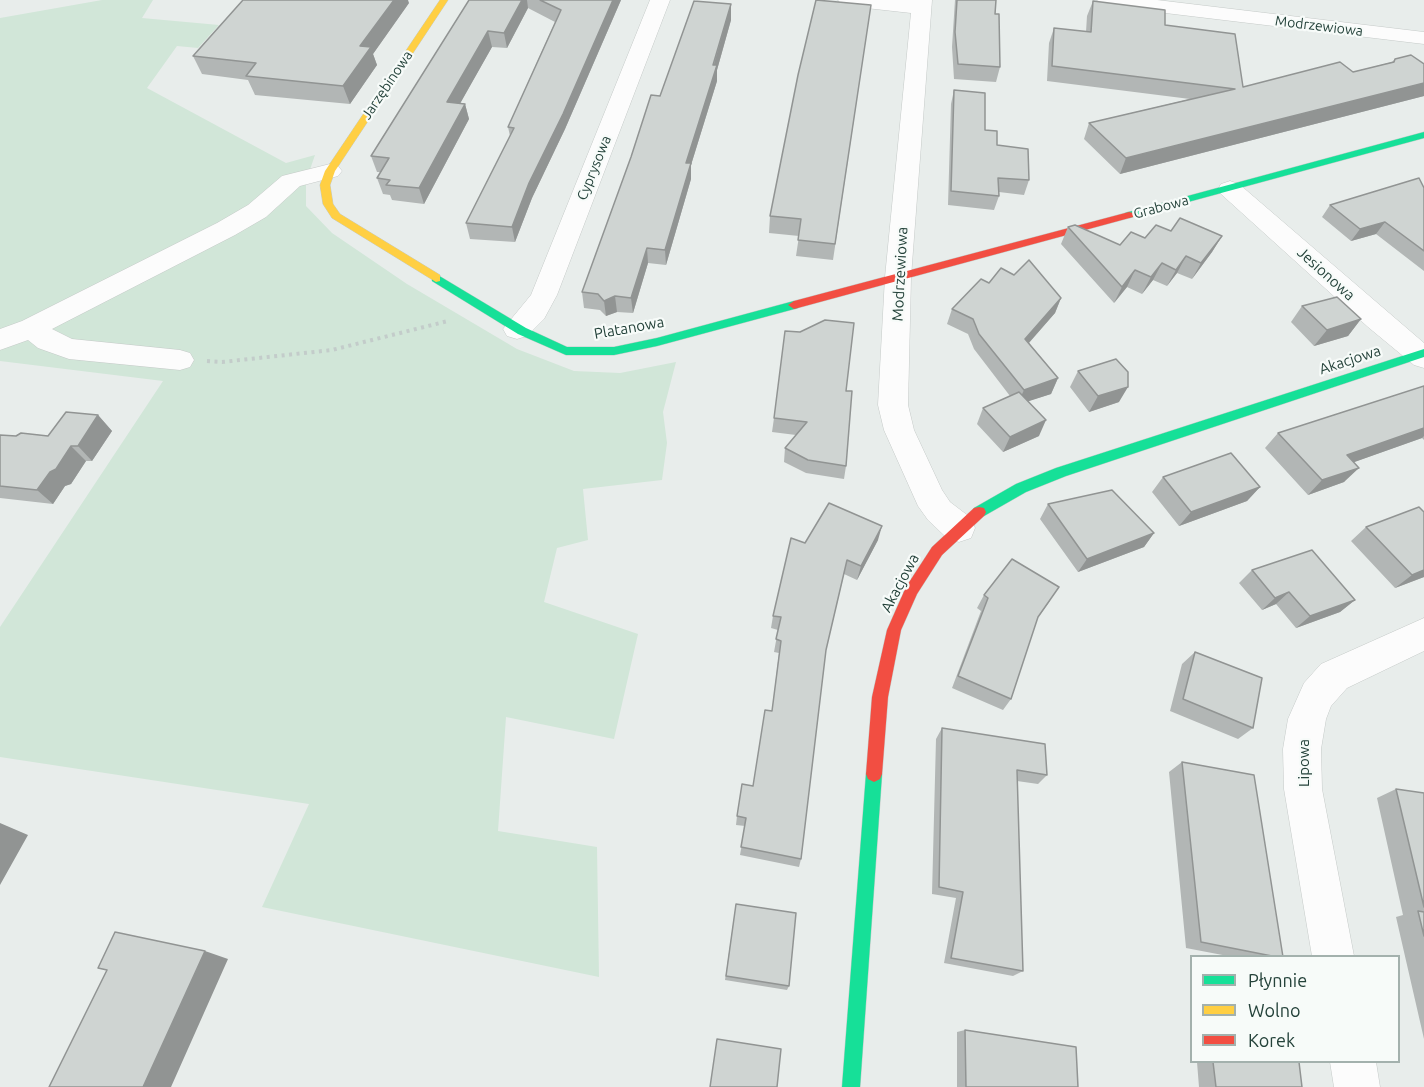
<!DOCTYPE html>
<meta charset="utf-8">
<style>
body{margin:0}
#map{position:relative;width:1424px;height:1087px;overflow:hidden;background:#e8edeb;font-family:Ubuntu,sans-serif}
canvas{display:block}
.legend{position:absolute;left:1190px;top:955px;width:210px;height:108px;box-sizing:border-box;background:#f7fbf9;border:2px solid #a3b1ad;margin:0;padding:8px 10px;list-style:none;font-size:18px;color:#24423a}
.legend li{display:flex;align-items:center;gap:12px;height:30px}
.legend b{width:30px;border:2px solid #a3b1ad}
</style>
<div id="map">
<canvas width="1424" height="1087"></canvas>
<ul class="legend">
<li><b style="height:8px;background:#16e098"></b>Płynnie</li>
<li><b style="height:8px;background:#ffcf43"></b>Wolno</li>
<li><b style="height:8px;background:#f24e42"></b>Korek</li>
</ul>
</div>
<script>
const c = document.querySelector('canvas').getContext('2d');
c.lineJoin = 'round';
function paint(path, color) {
  c.fillStyle = color;
  c.fill(path, 'evenodd');
}
function toPath(rows) {
  const path = new Path2D();
  for (const r of rows) {
    path.moveTo(r[0], r[1]);
    for (let i = 2; i < r.length; i += 2) path.lineTo(r[i], r[i + 1]);
  }
  return path;
}
function trace(path, color, width, dash) {
  c.strokeStyle = color;
  c.lineWidth = width;
  c.lineCap = dash ? 'butt' : 'round';
  c.setLineDash(dash || []);
  c.stroke(path);
}
function write(font, color, halo, rows, align = 'center') {
  c.font = font + ' Ubuntu,sans-serif';
  c.lineWidth = 4.5;
  c.setLineDash([]);
  c.textBaseline = 'middle';
  c.strokeStyle = halo;
  c.fillStyle = color;
  for (const [text, x, y, turn = 0] of rows) {
    c.save();
    c.translate(x, y);
    c.rotate((+turn || 0) * Math.PI / 180);
    c.textAlign = isNaN(turn) ? turn : align;
    if (halo) c.strokeText(text, 0, 0);
    c.fillText(text, 0, 0);
    c.restore();
  }
}
paint(toPath([
 [102,0,153,0,142,18,219,25,198,48,177,46,147,88,286,163,315,155,306,181,306,206,332,233,407,284,517,349,574,371,620,373,676,362,663,412,667,443,662,480,583,489,588,540,557,548,544,602,638,634,614,739,506,717,498,831,597,847,599,977,262,907,309,804,0,757,0,627,163,381,0,361,0,18]
]), '#d1e6d8');
const street = toPath([
 [650,0,670,0,557,295,544,319,527,336,517,339,507,336,503,329,531,295,650,0],
 [838,0,932,0,911,277,908,405,914,430,942,490,950,502,971,518,975,528,971,538,959,542,947,538,928,520,918,506,884,430,878,405,885,277,911,13,848,6,841,4,838,0],
 [1097,0,1157,0,1424,32,1424,44,1107,6,1100,4,1097,0],
 [330,164,338,166,342,171,338,176,300,186,266,217,235,235,52,329,72,339,180,350,190,353,194,360,190,367,180,370,69,359,38,348,28,340,0,350,0,329,22,321,217,223,248,205,282,176,330,164],
 [1230,181,1239,184,1424,343,1424,368,1414,365,1368,327,1221,194,1218,189,1221,184,1230,181],
 [1424,618,1424,651,1347,688,1331,706,1326,719,1321,749,1322,789,1354,956,1312,956,1284,789,1283,749,1288,719,1304,683,1321,664,1424,618],
 [1330,1062,1376,1062,1380,1087,1334,1087,1330,1062]
]);
const fast = toPath([
 [1424,132,1424,138,1129,218,1124,215,1125,213,1424,132],
 [436,274,526,328,567,347,614,347,657,338,794,301,800,305,798,308,657,346,614,355,566,355,518,334,432,281,432,275,436,274],
 [1424,349,1424,357,1066,476,1026,492,984,516,974,516,972,512,974,508,1016,484,1056,468,1424,349],
 [874,766,880,769,882,774,860,1087,842,1087,866,774,868,769,874,766]
]);
const slow = toPath([
 [440,0,448,0,335,171,330,185,333,204,340,214,440,275,440,281,436,282,332,218,323,204,320,185,325,171,440,0]
]);
const jam = toPath([
 [1129,212,1133,213,1133,217,794,309,788,305,794,301,1129,212],
 [979,507,984,508,986,512,984,516,942,555,917,594,901,630,888,697,882,774,880,779,874,782,868,779,866,774,872,697,887,630,906,587,932,547,974,508,979,507]
]);
trace(street, '#c5cac8', 1);
trace(fast, '#c3cbc8', 1);
trace(slow, '#c3cbc8', 1);
trace(jam, '#c3cbc8', 1);
trace(toPath([
 [207,361,222,362,332,350,448,321]
]), '#c3ccca', 4, [3, 4.5]);
paint(street, '#fcfcfc');
paint(fast, '#16e098');
paint(slow, '#ffcf43');
paint(jam, '#f24e42');
paint(toPath([
 [469,0,621,0,565,129,532,198,515,242,470,239,466,223,510,136,508,127,555,22,528,8,507,48,492,47,460,103,465,104,469,119,424,204,392,200,390,195,383,194,377,178,381,172,377,172,371,156],
 [955,0,996,0,995,14,1000,67,996,82,954,79,952,47],
 [1093,1,1165,25,1243,87,1353,72,1392,62,1395,59,1424,64,1424,96,1120,174,1084,139,1089,123,1190,99,1047,81,1049,43,1054,28,1086,32,1087,16],
 [409,3,373,54,377,65,350,104,255,95,248,80,202,74,193,56],
 [731,4,731,20,717,70,717,81,691,165,691,179,666,265,648,263,633,313,617,312,606,316,600,310,584,308,582,292,660,96],
 [871,5,833,260,796,256,799,236,769,233,770,216],
 [954,90,997,145,1029,180,1024,195,999,192,999,196,994,210,948,205,951,104],
 [1424,188,1424,271,1376,234,1351,241,1322,217,1330,205],
 [1068,227,1120,245,1171,231,1222,236,1212,252,1192,279,1177,273,1167,286,1153,280,1142,294,1127,287,1114,303,1061,244],
 [989,283,1061,298,1055,313,1029,343,1058,378,1051,394,1028,401,1039,436,1003,452,977,424,983,408,1010,396,974,349,968,334,947,324,952,309],
 [1302,306,1361,319,1348,336,1314,346,1291,322],
 [1078,371,1119,402,1089,412,1070,387],
 [1424,386,1424,440,1422,438,1354,462,1344,482,1308,495,1265,448,1278,433],
 [846,391,846,466,844,479,806,473,784,462,785,448,796,435,772,432,774,418],
 [98,415,112,431,92,461,86,461,71,484,65,486,53,504,0,498,0,435,16,436,48,436],
 [1163,477,1260,487,1247,501,1179,526,1152,492],
 [1048,504,1154,533,1144,547,1078,572,1040,519],
 [1424,512,1424,577,1395,588,1351,541,1366,527],
 [878,540,857,580,844,574,826,650,801,859,799,867,740,855,745,826,736,825,737,816,753,786,772,711,779,653,774,652,778,630,771,628,773,616,805,543],
 [1252,570,1355,600,1340,612,1296,628,1276,604,1262,610,1239,583],
 [984,595,1050,601,1037,619,1011,699,1003,710,952,688,981,611,977,608],
 [1195,652,1253,728,1238,739,1170,711,1182,664],
 [942,728,1047,775,1038,784,1017,781,1023,971,1013,976,944,963,956,898,932,894,936,739],
 [1182,762,1283,957,1233,957,1186,948,1169,772],
 [1396,789,1424,793,1424,1039,1396,917,1403,915,1377,798],
 [736,904,789,986,787,990,725,980],
 [965,1030,1078,1087,957,1087,957,1032],
 [1197,1062,1299,1062,1302,1087,1199,1087]
]), '#b2b6b5');
paint(toPath([
 [394,0,408,0,409,3,373,54,377,65,350,104,343,86,360,46],
 [522,0,527,0,528,8,507,48,504,33],
 [613,0,621,0,565,129,532,198,515,242,512,227,529,183],
 [731,4,731,20,717,70,717,81,691,165,691,179,666,265,665,250,686,163],
 [488,31,492,47,452,118,447,102],
 [1424,83,1424,96,1120,174,1126,158],
 [465,104,469,119,424,204,419,188],
 [1385,222,1376,234,1351,241,1360,229],
 [1222,236,1212,252,1192,279,1201,263],
 [647,248,648,263,633,313,631,298],
 [1186,256,1177,273,1167,286,1176,270],
 [1162,263,1153,280,1142,294,1151,277],
 [1135,270,1127,287,1114,303,1122,287],
 [615,296,617,312,606,316,604,301],
 [1061,298,1055,313,1019,354,1025,339],
 [1361,319,1348,336,1314,346,1327,330],
 [1058,378,1051,394,1017,405,1024,390],
 [1128,387,1119,402,1089,412,1098,396],
 [98,415,112,431,92,461,78,446],
 [1046,420,1039,436,1003,452,1010,437],
 [1424,428,1424,436,1422,438,1332,470,1347,455],
 [71,446,86,461,71,484,65,486,53,504,37,490,50,472],
 [1359,468,1344,482,1308,495,1322,480],
 [1260,487,1247,501,1179,526,1191,512],
 [882,526,878,540,857,580,861,566],
 [1154,533,1144,547,1078,572,1087,559],
 [1424,570,1424,577,1395,588,1412,575],
 [1289,592,1276,604,1262,610,1275,598],
 [1355,600,1340,612,1296,628,1310,616],
 [0,823,28,835,0,885],
 [205,951,228,959,171,1087,143,1087]
]), '#919493');
const building = toPath([
 [243,0,394,0,360,46,371,47,343,86,246,76,256,63,193,56,243,0],
 [469,0,522,0,504,33,488,31,447,102,465,104,419,188,386,185,390,180,377,178,389,158,371,156,469,0],
 [540,0,613,0,563,114,529,183,512,227,466,223,514,128,508,127,561,10,540,0],
 [816,0,871,5,835,244,798,240,801,219,770,216,798,75,816,0],
 [957,0,996,0,995,14,999,14,1000,67,958,64,955,32,957,0],
 [694,1,731,4,713,65,717,65,686,163,691,163,665,250,647,248,631,298,615,296,604,301,598,294,582,292,631,157,651,95,660,96,694,1],
 [1093,1,1165,10,1165,25,1235,34,1243,87,1340,62,1353,72,1394,62,1395,59,1411,55,1424,64,1424,83,1126,158,1089,123,1235,89,1052,66,1054,28,1091,32,1093,1],
 [954,90,985,93,985,130,997,131,997,145,1028,149,1029,180,998,178,999,196,951,191,954,90],
 [1419,178,1424,188,1424,251,1385,222,1360,229,1330,205,1419,178],
 [1180,218,1222,236,1201,263,1186,256,1176,270,1162,263,1151,277,1135,270,1122,287,1068,227,1075,225,1120,245,1131,232,1145,238,1156,225,1171,231,1180,218],
 [1029,260,1061,298,1025,339,1058,378,1024,390,979,334,973,319,952,309,981,279,989,283,1001,268,1014,275,1029,260],
 [1337,297,1361,319,1327,330,1302,306,1337,297],
 [825,320,854,323,846,391,852,391,846,466,808,460,785,448,807,422,774,418,785,331,800,332,825,320],
 [1116,359,1128,372,1128,387,1098,396,1078,371,1116,359],
 [1424,386,1424,428,1347,455,1359,468,1322,480,1278,433,1424,386],
 [1019,392,1046,420,1010,437,983,408,1019,392],
 [66,412,98,415,78,446,71,446,56,469,50,472,37,490,0,486,0,435,16,436,21,433,48,436,66,412],
 [1231,453,1260,487,1191,512,1163,477,1231,453],
 [1112,490,1154,533,1087,559,1048,504,1112,490],
 [829,503,882,526,861,566,847,560,826,650,801,859,741,847,746,818,737,816,742,784,753,786,765,710,772,711,781,641,776,639,781,617,773,616,791,538,805,543,829,503],
 [1419,507,1424,512,1424,570,1412,575,1366,527,1419,507],
 [1312,550,1355,600,1310,616,1289,592,1275,598,1252,570,1312,550],
 [1012,559,1059,587,1038,617,1011,699,958,676,988,598,984,595,1012,559],
 [1195,652,1262,678,1253,728,1183,699,1195,652],
 [942,728,1045,744,1047,775,1017,770,1023,971,951,958,963,892,939,887,942,728],
 [1182,762,1254,775,1283,957,1277,957,1201,942,1182,762],
 [1396,789,1424,793,1424,907,1396,789],
 [736,904,796,913,789,986,726,976,736,904],
 [1418,911,1424,912,1424,936,1418,911],
 [115,932,205,951,143,1087,49,1087,107,970,98,968,115,932],
 [965,1030,1076,1047,1078,1087,966,1087,965,1030],
 [717,1039,781,1049,777,1087,710,1087,717,1039],
 [1213,1062,1299,1062,1302,1087,1216,1087,1213,1062]
]);
paint(building, '#cfd4d2');
trace(building, '#919493', 1.5);
write('14px', '#24423a', '#f7fbf9', [
 ["Modrzewiowa",1319,26,7],
 ["Jarzębinowa",387,85,-56],
 ["Cyprysowa",594,168,-68],
 ["Grabowa",1161,207,-15]
]);
write('15px', '#24423a', '#f7fbf9', [
 ["Modrzewiowa",900,274,-87],
 ["Jesionowa",1326,274,42],
 ["Platanowa",629,328,-10],
 ["Akacjowa",1350,360,-18],
 ["Akacjowa",900,583,-62],
 ["Lipowa",1304,763,-90]
]);
</script>
